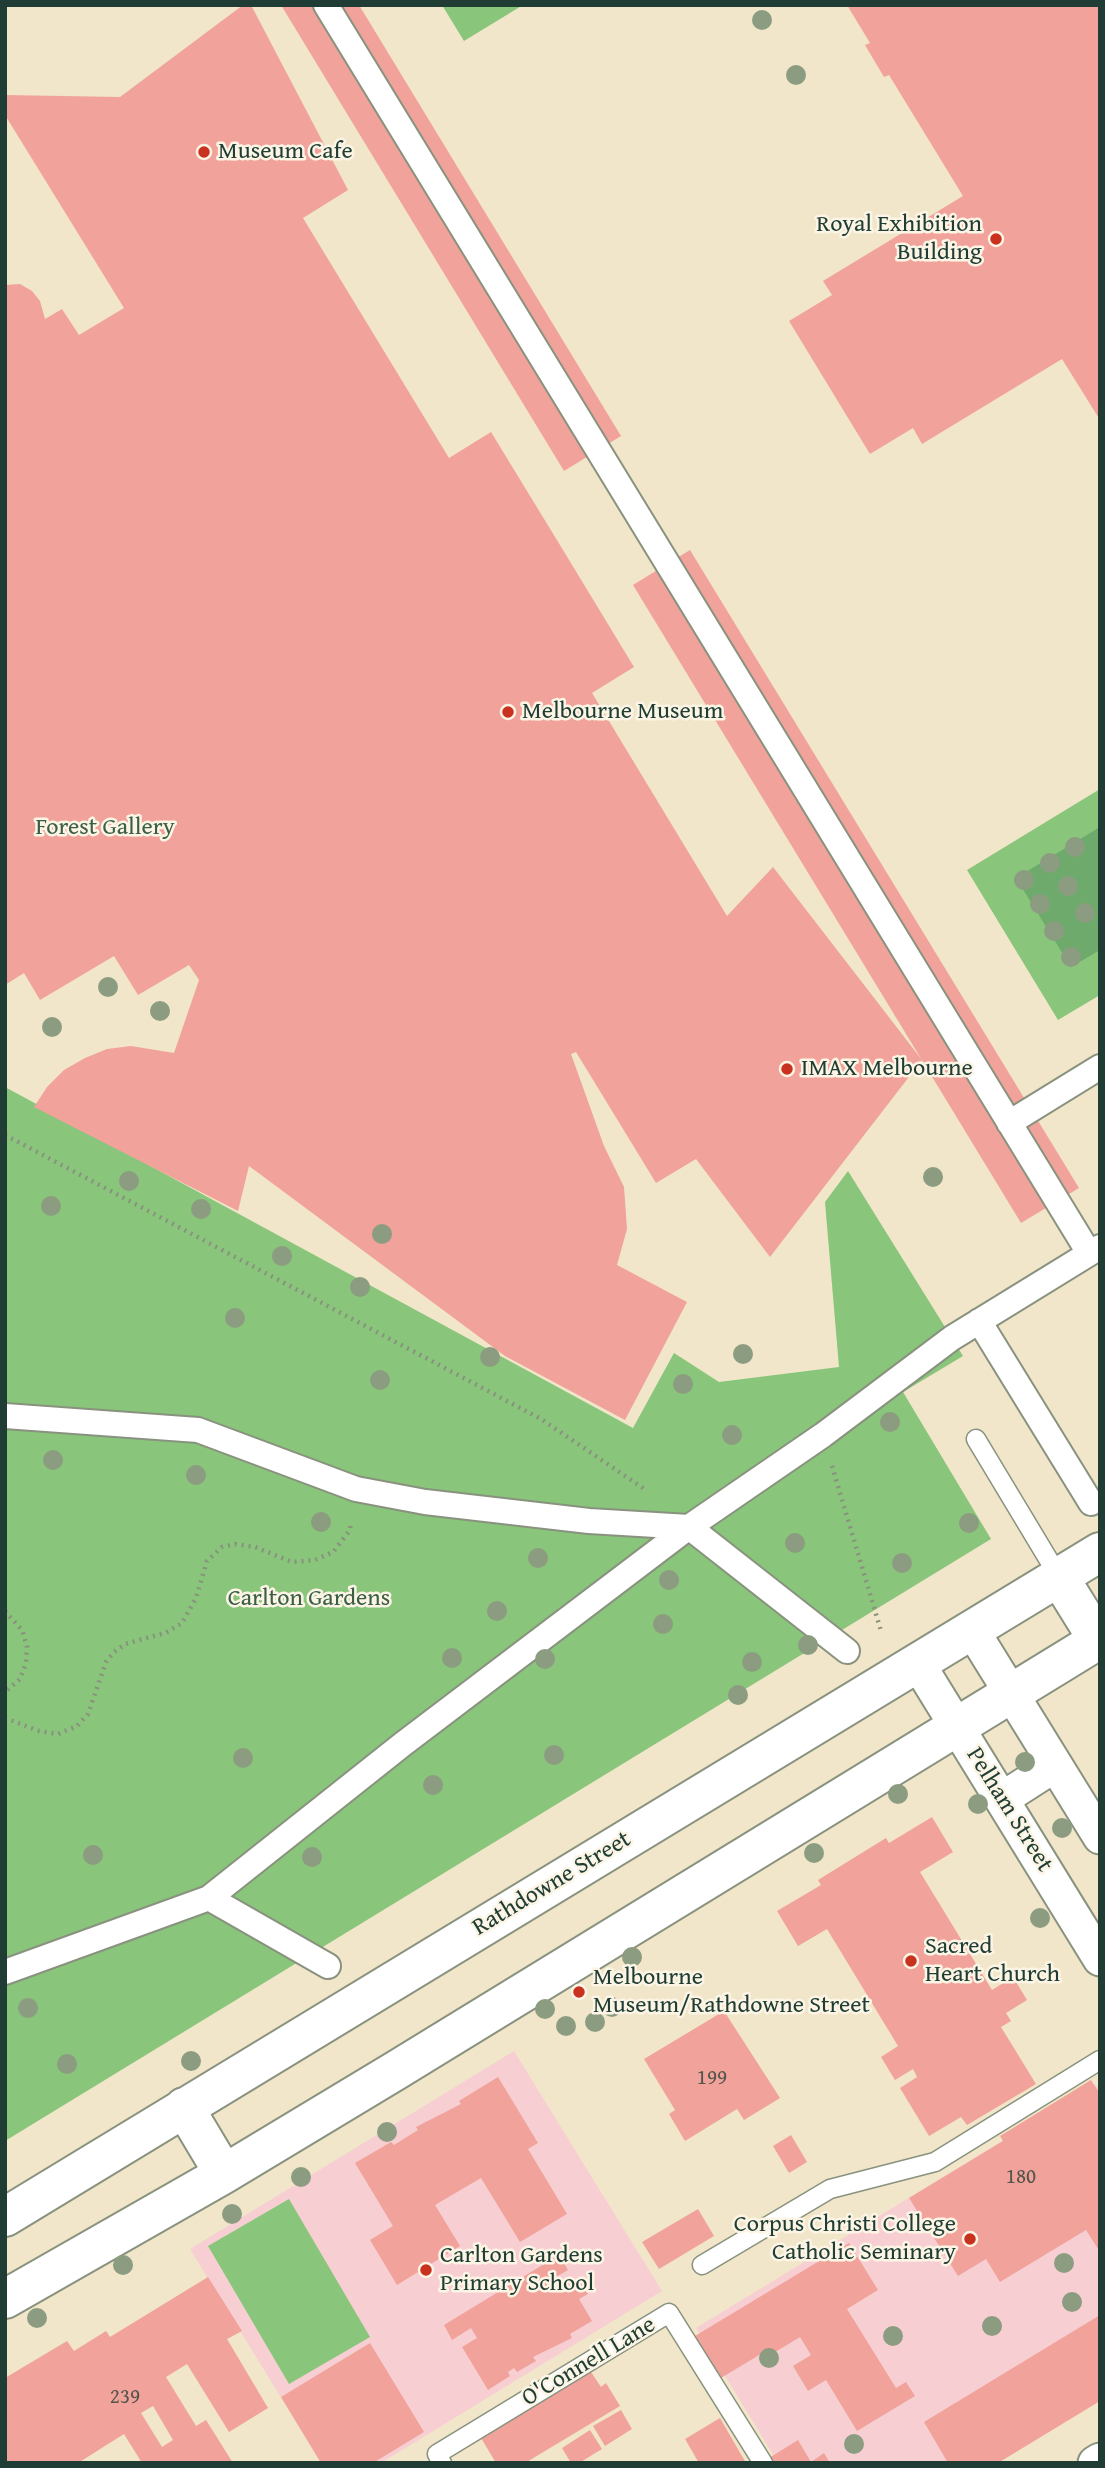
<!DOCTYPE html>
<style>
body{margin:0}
#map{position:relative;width:1105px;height:2468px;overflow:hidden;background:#f1e6c9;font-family:"Gentium Book Plus",serif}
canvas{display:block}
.frame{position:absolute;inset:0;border:7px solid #1f3d34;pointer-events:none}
</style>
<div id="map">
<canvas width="1105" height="2468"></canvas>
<div class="frame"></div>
</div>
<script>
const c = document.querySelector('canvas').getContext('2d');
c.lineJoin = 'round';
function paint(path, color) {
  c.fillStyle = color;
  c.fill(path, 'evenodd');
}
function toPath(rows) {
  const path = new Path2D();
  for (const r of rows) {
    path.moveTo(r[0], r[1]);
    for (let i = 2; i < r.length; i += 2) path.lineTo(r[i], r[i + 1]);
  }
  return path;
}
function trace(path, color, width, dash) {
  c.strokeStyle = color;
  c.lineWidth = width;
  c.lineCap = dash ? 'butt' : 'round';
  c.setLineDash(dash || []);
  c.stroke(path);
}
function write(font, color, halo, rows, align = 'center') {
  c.font = font + ' "Gentium Book Plus",serif';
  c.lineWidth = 5;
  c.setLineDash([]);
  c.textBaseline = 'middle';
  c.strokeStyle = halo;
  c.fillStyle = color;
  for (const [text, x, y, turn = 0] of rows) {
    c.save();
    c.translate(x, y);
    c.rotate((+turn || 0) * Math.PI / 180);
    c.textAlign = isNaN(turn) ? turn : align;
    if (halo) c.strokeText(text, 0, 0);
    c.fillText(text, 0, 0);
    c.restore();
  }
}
paint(toPath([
 [514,2051,662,2291,381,2463,321,2463,190,2249],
 [1095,2084,1100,2091,1100,2395,989,2463,778,2463,696,2328]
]), '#f7cfd3');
paint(toPath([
 [442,5,523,5,464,41],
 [1100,789,1100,995,1058,1020,967,870],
 [5,1087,633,1428,674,1353,719,1382,839,1367,825,1202,848,1171,963,1356,903,1392,991,1539,5,2141],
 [289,2199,370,2337,289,2384,208,2246]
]), '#89c57b');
paint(toPath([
 [1100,827,1100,950,1071,967,1016,878]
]), '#6eaa6b');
paint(toPath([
 [243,5,251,5,348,190,303,218,449,458,491,432,563,550,634,667,592,693,727,916,773,867,922,1060,770,1257,696,1159,656,1183,576,1052,571,1054,604,1146,624,1187,627,1229,617,1265,687,1302,625,1420,505,1356,249,1166,238,1211,34,1107,47,1087,64,1070,85,1058,107,1049,131,1046,174,1053,199,980,189,965,138,995,114,956,40,1000,24,973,5,985,5,285,20,284,32,291,40,301,45,319,62,309,79,335,124,308,5,115,5,95,120,97],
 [281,5,359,5,621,436,564,471],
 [847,5,1100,5,1100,420,1062,359,922,444,913,428,870,454,789,321,832,295,823,281,963,196,889,75,884,77,865,45,870,43],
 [690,550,1079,1188,1021,1223,633,585],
 [932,1817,953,1852,920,1872,992,1990,1013,1977,1027,2000,1006,2013,1011,2021,1001,2027,1036,2084,967,2125,961,2117,929,2136,900,2088,917,2077,913,2069,895,2080,881,2057,898,2046,827,1929,798,1946,777,1911,821,1885,818,1880,886,1838,889,1843],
 [724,2011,780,2098,744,2120,737,2109,685,2141,669,2114,675,2110,644,2059],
 [498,2077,538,2143,528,2149,567,2214,520,2242,481,2178,435,2205,460,2246,397,2285,370,2240,393,2226,355,2163,391,2142,394,2145,418,2130,416,2127,461,2104,459,2101],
 [1091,2080,1100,2094,1100,2252,1086,2230,1000,2282,986,2259,958,2276,909,2198,1003,2141,1000,2136],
 [791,2135,807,2162,789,2173,773,2146],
 [698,2209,714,2236,659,2269,642,2242],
 [849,2243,878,2290,847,2309,896,2388,906,2382,915,2396,857,2431,826,2380,808,2391,793,2366,811,2355,800,2337,772,2354,769,2349,721,2378,695,2336],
 [559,2255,568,2270,549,2281,555,2290,578,2278,588,2294,579,2299,592,2321,570,2334,572,2338,533,2357,536,2361,517,2372,514,2368,508,2372,510,2376,488,2390,462,2347,477,2338,471,2328,452,2340,444,2325],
 [208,2277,242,2331,227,2339,268,2408,229,2432,187,2364,166,2377,196,2426,206,2420,233,2463,142,2463,124,2434,78,2463,5,2463,5,2378,67,2341,74,2351,106,2331,110,2337],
 [153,2406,173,2440,162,2447,141,2413],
 [1100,2315,1100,2401,998,2463,948,2463,924,2422],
 [370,2343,424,2432,373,2463,321,2463,281,2397],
 [591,2372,601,2387,606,2383,620,2406,525,2463,496,2463,481,2438],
 [621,2410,632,2429,605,2446,593,2426],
 [720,2418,746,2463,699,2463,685,2439],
 [590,2430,602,2449,579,2463,571,2463,562,2448],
 [798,2440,811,2462,824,2453,830,2463,771,2463,769,2458]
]), '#f1a29a');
const service = toPath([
 [976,1439,1059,1577],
 [702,2265,830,2189,935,2162,1100,2060],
 [442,2463,437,2454,669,2313,763,2463]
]);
const pedestrian = toPath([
 [326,5,1089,1253],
 [1009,1123,1100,1067],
 [979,1321,1091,1503],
 [5,1416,198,1430,356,1489,425,1502,589,1521,689,1527,847,1651],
 [209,1898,328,1966],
 [5,1972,209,1898,403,1744,689,1527,823,1435,952,1338,1100,1247]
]);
const minor = toPath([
 [972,1630,1100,1837],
 [917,1662,1100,1959],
 [1002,1799,1055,1765],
 [1095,2463,1100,2460]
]);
const secondary = toPath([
 [1059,1577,1098,1640],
 [184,2107,224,2174],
 [5,2217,1100,1552],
 [5,2299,224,2174,395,2071,1100,1639]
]);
trace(service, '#88927e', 21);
trace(pedestrian, '#88927e', 28);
trace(minor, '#88927e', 37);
trace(secondary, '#88927e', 42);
trace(toPath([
 [5,1135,541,1419,646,1490],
 [832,1466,881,1631],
 [5,1611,22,1630,27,1646,26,1663,20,1679,5,1692],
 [5,1718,39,1731,58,1734,77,1726,88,1714,106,1662,114,1652,125,1644,165,1633,182,1623,196,1598,207,1561,222,1547,235,1544,255,1547,292,1562,315,1560,333,1552,350,1530,351,1521]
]), '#88927e', 4.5, [2, 5]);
trace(service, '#fff', 18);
trace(pedestrian, '#fff', 24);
trace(minor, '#fff', 33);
trace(secondary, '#fff', 38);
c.fillStyle = '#8c9c81';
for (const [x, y] of [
 [762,20],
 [796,75],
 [1075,847],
 [1050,863],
 [1024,880],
 [1068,886],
 [1040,904],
 [1085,913],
 [1054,931],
 [1071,957],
 [108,987],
 [160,1011],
 [52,1027],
 [933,1177],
 [129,1181],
 [51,1206],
 [201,1209],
 [382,1234],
 [282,1256],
 [360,1287],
 [235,1318],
 [743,1354],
 [490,1357],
 [380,1380],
 [683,1384],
 [890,1422],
 [732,1435],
 [53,1460],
 [196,1475],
 [321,1522],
 [969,1523],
 [795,1543],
 [538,1558],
 [902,1563],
 [669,1580],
 [497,1611],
 [663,1624],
 [808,1645],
 [452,1658],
 [545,1659],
 [752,1662],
 [738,1695],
 [554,1755],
 [243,1758],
 [1025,1762],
 [433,1785],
 [898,1794],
 [978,1804],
 [1062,1828],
 [814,1853],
 [93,1855],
 [312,1857],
 [1040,1918],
 [632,1957],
 [612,2007],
 [28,2008],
 [545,2009],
 [595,2022],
 [566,2026],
 [191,2061],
 [67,2064],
 [387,2132],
 [301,2177],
 [232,2214],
 [1064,2263],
 [123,2265],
 [1072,2302],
 [37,2318],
 [992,2326],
 [893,2336],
 [769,2358],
 [854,2444]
]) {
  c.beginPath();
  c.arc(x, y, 10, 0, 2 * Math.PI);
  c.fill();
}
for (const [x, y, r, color] of [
 [204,152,7,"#c8321e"],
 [996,239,7,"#c8321e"],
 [508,712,7,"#c8321e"],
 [787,1069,7,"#c8321e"],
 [911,1961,7,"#c8321e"],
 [579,1992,7,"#c8321e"],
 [970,2239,7,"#c8321e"],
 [426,2270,7,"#c8321e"]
]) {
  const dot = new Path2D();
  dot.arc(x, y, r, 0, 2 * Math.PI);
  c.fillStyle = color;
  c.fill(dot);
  trace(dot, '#fcf5e5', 2.5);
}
write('21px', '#54564e', null, [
 ["199",712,2079],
 ["180",1021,2178],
 ["239",125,2398]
]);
write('24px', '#1f3d34', '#fcf5e5', [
 ["Museum Cafe",218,152],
 ["Royal Exhibition",982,225,"right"],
 ["Building",982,253,"right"],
 ["Melbourne Museum",522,712],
 ["IMAX Melbourne",801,1069],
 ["Sacred",925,1947],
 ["Heart Church",925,1975],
 ["Melbourne",593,1978],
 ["Museum/Rathdowne Street",593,2006],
 ["Corpus Christi College",956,2225,"right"],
 ["Catholic Seminary",956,2253,"right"],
 ["Carlton Gardens",440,2256],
 ["Primary School",440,2284]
], 'left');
write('24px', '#3a5f46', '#fcf5e5', [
 ["Forest Gallery",105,828],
 ["Carlton Gardens",309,1599]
]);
write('24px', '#1f3d34', '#fcf5e5', [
 ["Pelham Street",1009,1810,58],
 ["Rathdowne Street",552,1884,-31],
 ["O'Connell Lane",589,2362,-31]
]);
</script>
